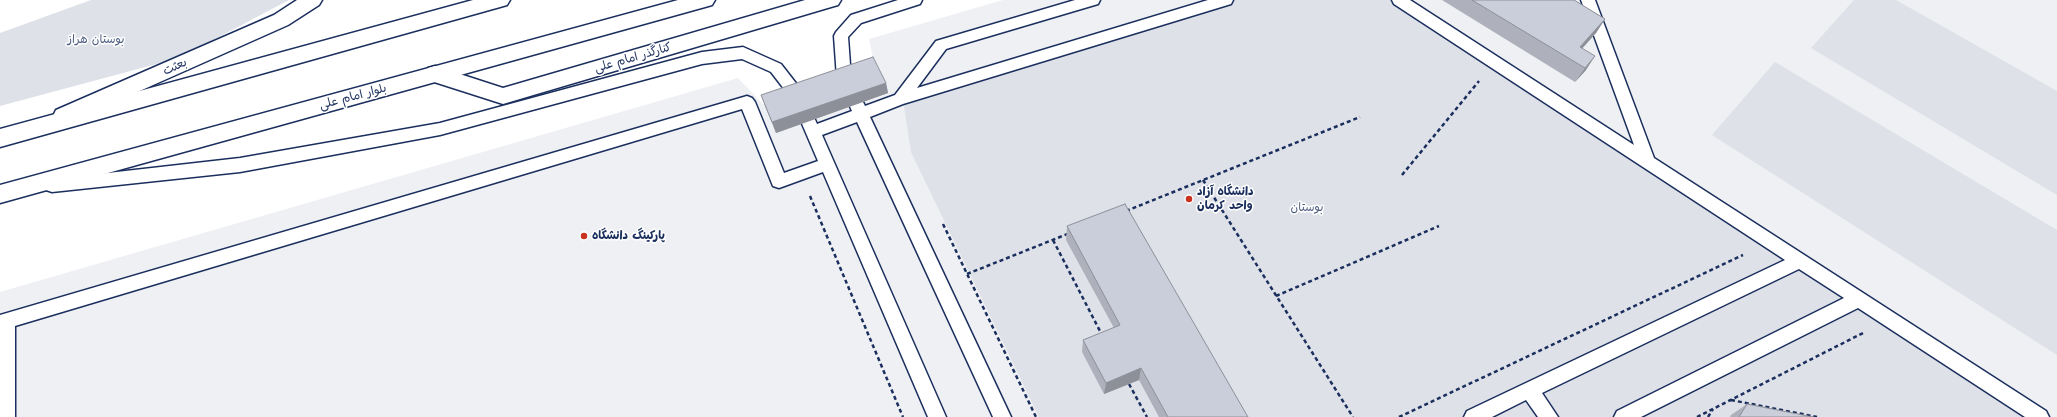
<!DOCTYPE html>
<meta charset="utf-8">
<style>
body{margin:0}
canvas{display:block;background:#fff}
</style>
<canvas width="2057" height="417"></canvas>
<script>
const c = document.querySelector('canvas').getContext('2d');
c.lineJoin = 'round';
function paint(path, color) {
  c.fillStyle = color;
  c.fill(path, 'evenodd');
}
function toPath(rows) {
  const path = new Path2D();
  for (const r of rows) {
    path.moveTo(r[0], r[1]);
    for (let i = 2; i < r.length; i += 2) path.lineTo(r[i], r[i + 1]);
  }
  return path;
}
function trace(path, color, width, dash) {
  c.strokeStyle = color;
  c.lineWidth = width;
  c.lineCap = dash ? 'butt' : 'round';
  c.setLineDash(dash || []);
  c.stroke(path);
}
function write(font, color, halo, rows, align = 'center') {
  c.font = font + ' "Shantell Sans","Playpen Sans Arabic",sans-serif';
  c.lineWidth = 3;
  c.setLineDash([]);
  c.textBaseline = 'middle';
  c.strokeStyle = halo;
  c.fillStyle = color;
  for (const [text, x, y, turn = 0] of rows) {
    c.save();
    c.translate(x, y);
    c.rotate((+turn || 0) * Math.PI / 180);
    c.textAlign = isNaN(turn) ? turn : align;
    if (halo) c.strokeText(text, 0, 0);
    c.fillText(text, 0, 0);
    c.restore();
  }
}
paint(toPath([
 [1003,0,2057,0,2057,417,0,417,0,292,738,78,765,106,875,67,869,39]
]), '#eff0f4');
paint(toPath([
 [91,0,289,0,179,58,0,106,0,33],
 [1233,0,1396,0,2035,417,1039,417,911,152,903,100],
 [1854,0,1896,0,2057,91,2057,195,1811,48],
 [1775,62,2057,230,2057,355,1712,135]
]), '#dee1e7');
const service = toPath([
 [898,0,922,0,920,4,861,23,848,37,851,78,865,106,895,95,936,41,1075,0,1100,0,1098,4,946,49,917,88,1208,0,1233,0,1231,4,903,104,870,117,1011,417,993,417,857,122,822,135,946,417,928,417,823,172,779,188,773,186,742,109,15,326,15,417,0,417,0,315,747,96,752,98,755,102,784,173,818,161,791,98,771,72,742,59,702,64,440,135,240,172,52,192,46,190,44,185,46,180,240,158,440,123,702,52,743,47,781,64,802,91,817,124,852,111,837,78,834,36,836,32,851,15,898,0],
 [1392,0,1410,0,1634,145,1581,0,1595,0,1654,158,2046,411,2049,417,2025,417,1858,308,1641,417,1614,417,1617,411,1844,298,1799,269,1542,393,1558,417,1538,417,1526,400,1492,417,1464,417,1467,411,1785,260,1394,4,1392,0]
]);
const tertiary = toPath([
 [297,0,322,0,319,5,288,25,70,122,63,125,56,122,53,116,56,110,274,15,297,0],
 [805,0,841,0,838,5,831,7,503,104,428,80,425,74,428,68,435,66,503,88,805,0]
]);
const trunk = toPath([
 [473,0,510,0,507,5,500,7,0,147,0,129,473,0],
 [678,0,715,0,712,5,705,7,0,203,0,185,678,0]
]);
trace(service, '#1b2f5e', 3);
trace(tertiary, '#1b2f5e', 3);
trace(trunk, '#1b2f5e', 3);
trace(toPath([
 [1402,175,1479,81],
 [1203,180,1353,417],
 [810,196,903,417],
 [1126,211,1360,117],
 [943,224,1036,417],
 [1053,240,1102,335],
 [967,274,1070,233],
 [1276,296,1439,226],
 [1129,384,1147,417],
 [1731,400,1817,417],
 [1399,417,1743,255],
 [1697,417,1863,333],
 [1708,417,1713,409]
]), '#1b2f5e', 2.5, [4, 3]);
paint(service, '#fff');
paint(tertiary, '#fff');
paint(trunk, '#fff');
paint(toPath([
 [1442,0,1574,0,1605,19,1596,33,1582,48,1586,70,1575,82],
 [886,83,888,93,776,133,765,106,761,95],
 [1067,226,1248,417,1159,417,1139,380,1104,394,1082,352,1083,340,1114,328,1066,240],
 [1747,404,1813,417,1730,417,1731,415]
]), '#aeb1bb');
paint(toPath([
 [1605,19,1596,33,1571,61,1580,47],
 [1595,56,1586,70,1575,82,1585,68],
 [886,83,888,93,776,133,772,122],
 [1141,368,1139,380,1104,394,1106,383]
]), '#8d9099');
const building = toPath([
 [1472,0,1574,0,1605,19,1580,47,1595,56,1585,68,1472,0],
 [873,57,886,83,772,122,761,95,873,57],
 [1125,204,1248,417,1168,417,1141,368,1106,383,1083,340,1120,325,1067,226,1125,204],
 [1747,404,1813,417,1739,417,1747,404]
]);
paint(building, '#caceda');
trace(building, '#8d9099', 1);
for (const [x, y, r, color] of [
 [1189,199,4,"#c8321e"],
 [584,236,4,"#c8321e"]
]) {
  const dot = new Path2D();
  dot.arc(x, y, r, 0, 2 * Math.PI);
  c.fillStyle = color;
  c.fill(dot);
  trace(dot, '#fff', 1.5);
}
write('12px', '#4c5c80', '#fff', [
 ["بوستان هراز",96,40],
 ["بوستان",1307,208]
]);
write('12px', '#1b2f5e', '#fff', [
 ["کنارگذر امام علی",633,58,-16],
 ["بعثت",175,67,-24],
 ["بلوار امام علی",353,97,-15]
]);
write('bold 12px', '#1b2f5e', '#fff', [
 ["دانشگاه آزاد",1197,192],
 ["واحد کرمان",1197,206],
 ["پارکینگ دانشگاه",592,236]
], 'left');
</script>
